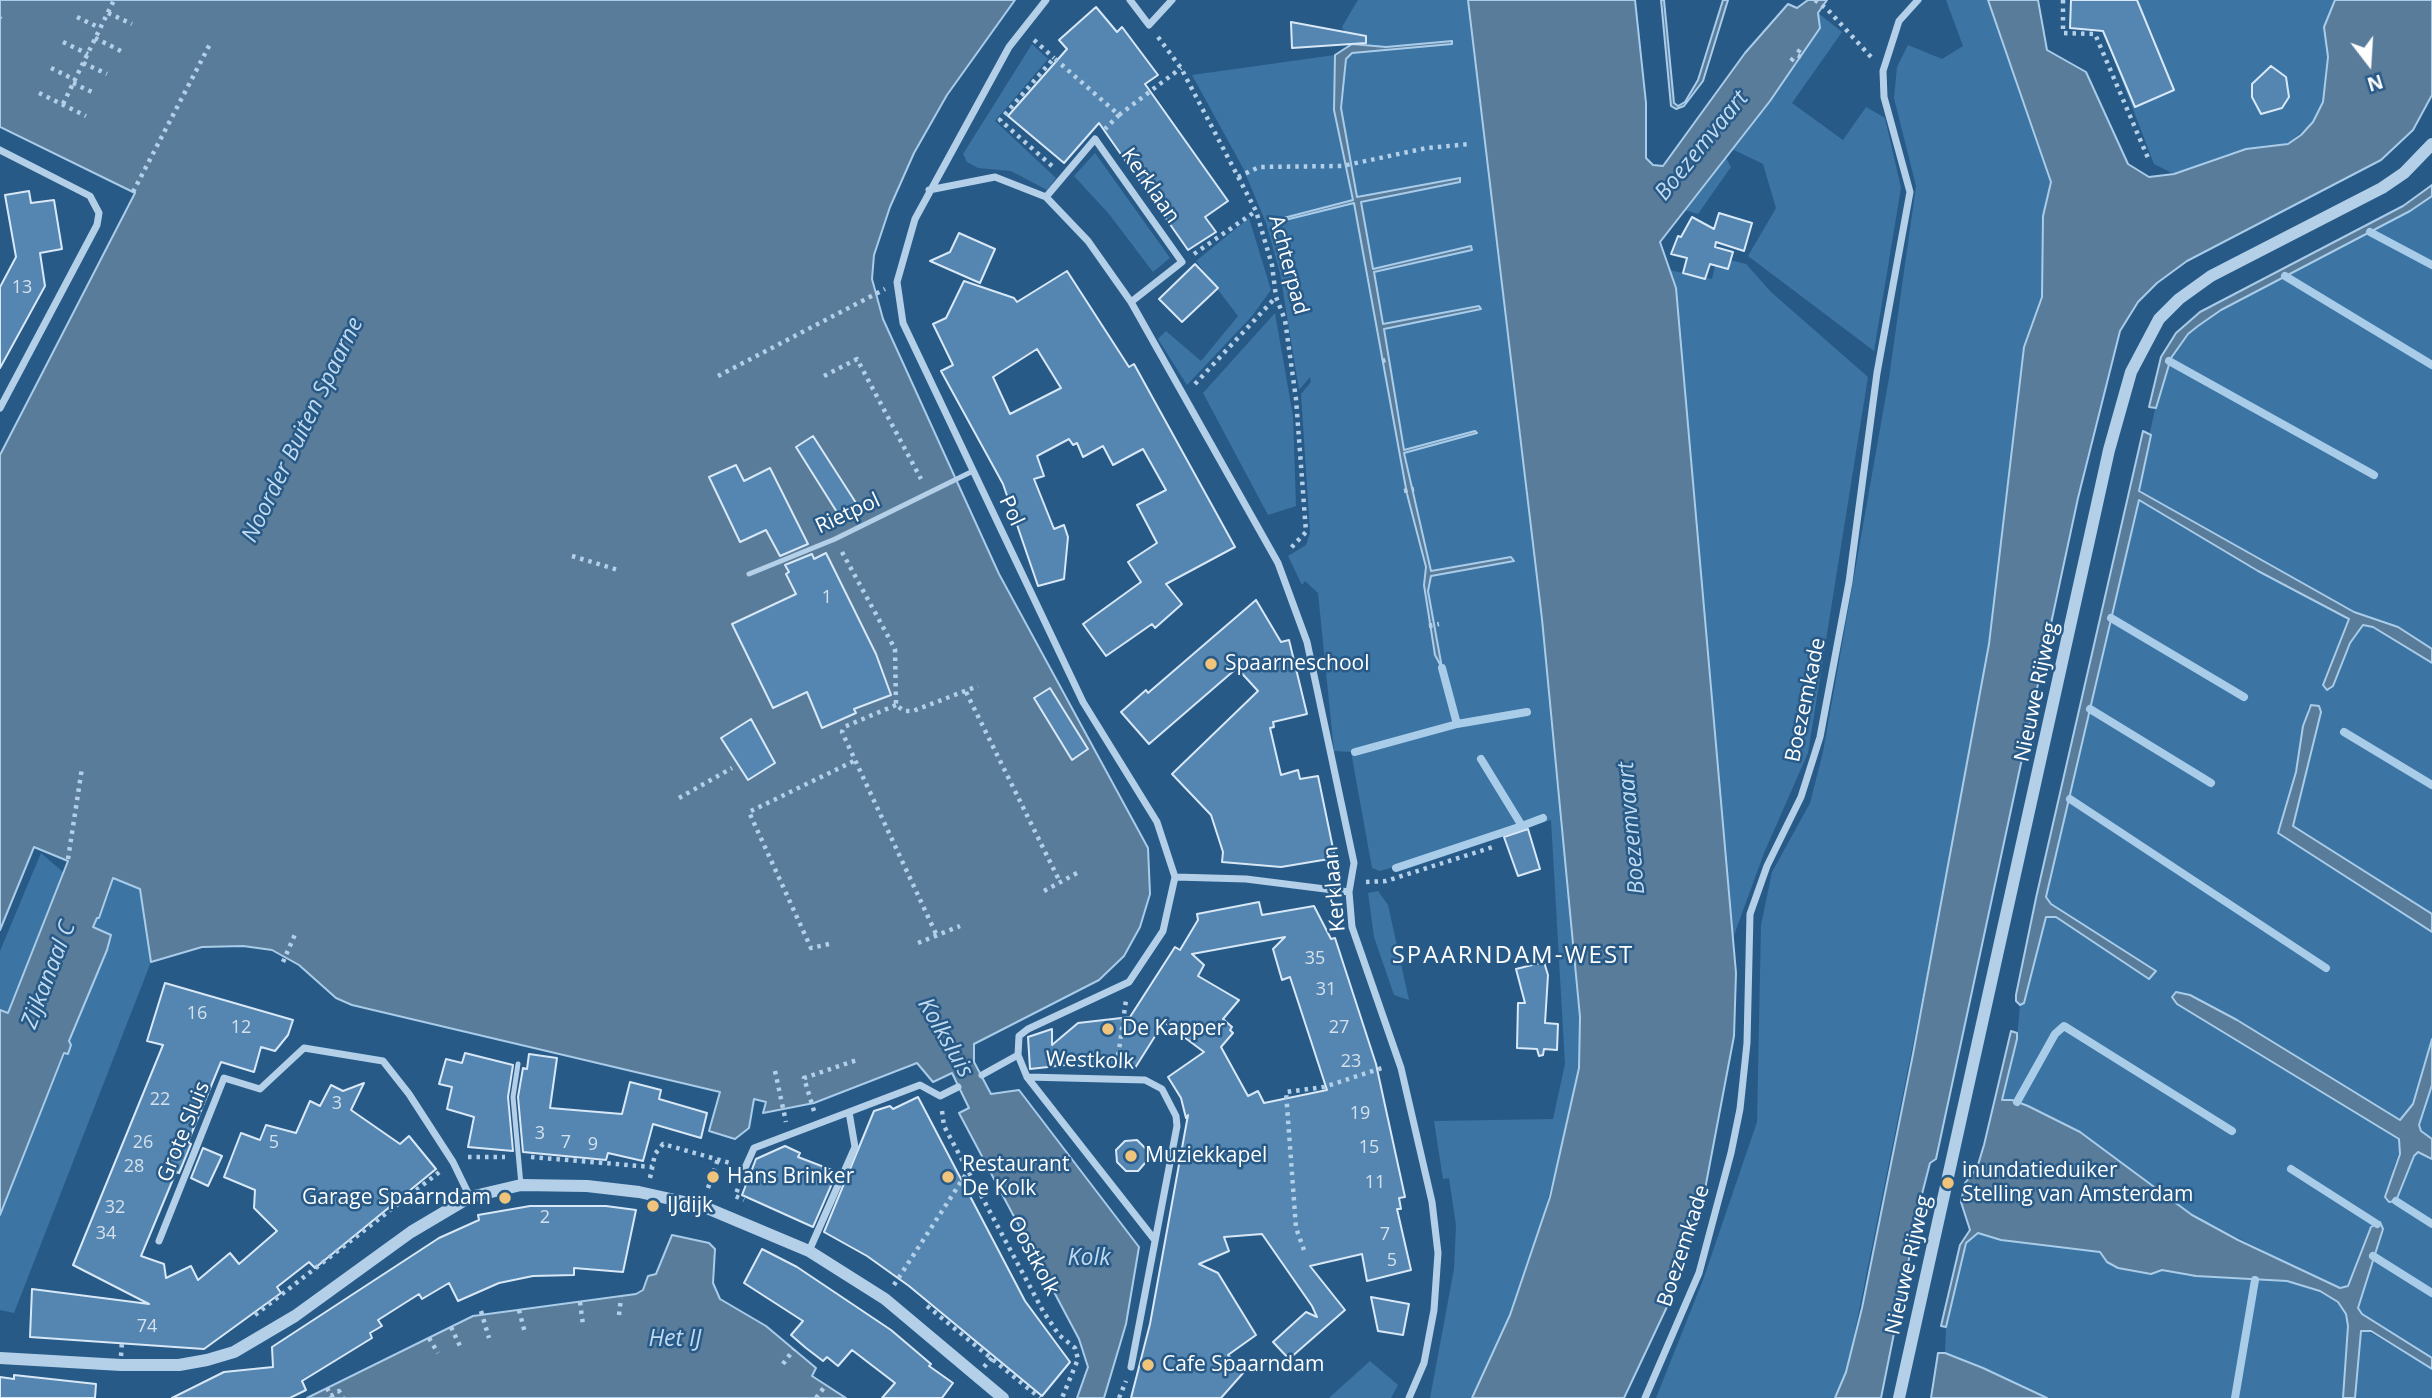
<!DOCTYPE html>
<style>
body{margin:0}
#map{position:relative;width:2432px;height:1398px;overflow:hidden;background:#285a88;font-family:"Open Sans",sans-serif}
canvas{display:block}
.north{position:absolute;left:2334px;top:28px;width:70px;height:70px;-webkit-text-stroke:5px #285a88;paint-order:stroke;rotate:163deg;font-size:19px;font-weight:700;line-height:28px;text-align:center;color:#fff}
.north::after{content:'';display:block;margin:auto;width:24px;height:32px;background:#fff;clip-path:polygon(50% 0,100% 100%,50% 72%,0 100%)}
</style>
<div id="map">
<canvas width="2432" height="1398"></canvas>
<div class="north">N</div>
</div>
<script>
const c = document.querySelector('canvas').getContext('2d');
c.lineJoin = 'round';
function paint(path, color) {
  c.fillStyle = color;
  c.fill(path, 'evenodd');
}
function toPath(rows) {
  const path = new Path2D();
  for (const r of rows) {
    path.moveTo(r[0], r[1]);
    for (let i = 2; i < r.length; i += 2) path.lineTo(r[i], r[i + 1]);
  }
  return path;
}
function trace(path, color, width, dash) {
  c.strokeStyle = color;
  c.lineWidth = width;
  c.lineCap = dash ? 'butt' : 'round';
  c.setLineDash(dash || []);
  c.stroke(path);
}
function write(font, color, halo, rows, align = 'center') {
  c.font = font + ' "Open Sans",sans-serif';
  c.lineWidth = 5;
  c.setLineDash([]);
  c.textBaseline = 'middle';
  c.strokeStyle = halo;
  c.fillStyle = color;
  for (const [text, x, y, turn = 0] of rows) {
    c.save();
    c.translate(x, y);
    c.rotate((+turn || 0) * Math.PI / 180);
    c.textAlign = isNaN(turn) ? turn : align;
    if (halo) c.strokeText(text, 0, 0);
    c.fillText(text, 0, 0);
    c.restore();
  }
}
paint(toPath([
 [1358,0,1468,0,1542,619,1575,945,1580,1017,1579,1068,1564,1137,1535,1247,1510,1315,1472,1398,1430,1398,1454,1269,1456,1225,1449,1178,1443,1179,1434,1121,1553,1119,1565,1064,1551,820,1380,871,1372,868,1351,752,1334,751,1318,593,1305,581,1302,585,1288,556,1306,545,1310,533,1301,394,1311,382,1310,377,1299,390,1280,273,1266,223,1243,168,1192,75,1335,55,1334,110,1353,200,1277,220,1354,203,1407,494,1426,567,1424,585,1435,655,1441,665,1428,591,1431,576,1514,560,1511,557,1431,571,1404,452,1477,433,1404,450,1384,329,1481,308,1383,324,1374,272,1471,249,1470,246,1373,269,1361,202,1459,182,1460,179,1357,197,1341,108,1346,58,1352,53,1451,44,1452,41,1386,47,1352,44,1342,27],
 [1946,0,1988,0,2051,182,2043,216,2042,297,2024,347,1989,644,1925,985,1848,1365,1836,1398,1656,1398,1703,1280,1757,1122,1761,925,1772,872,1810,803,1823,752,1889,378,1916,186,1894,98,1897,67,1908,45,1942,59,1963,46],
 [2091,0,2335,0,2324,27,2328,57,2323,102,2313,122,2288,144,2228,154,2174,174,2154,164],
 [1818,13,1842,32,1792,103,1843,140,1866,107,1885,118,1901,188,1874,351,1748,256,1776,208,1763,164,1732,149,1819,28],
 [1032,44,1048,59,995,121,1056,178,1047,190,1011,171,978,168,967,162,963,154],
 [1095,153,1170,258,1153,272,1109,214,1074,176],
 [1726,158,1731,167,1698,214,1685,210],
 [2432,196,2432,649,2397,627,2354,612,2264,563,2143,493,2138,486,2160,387,2171,358,2188,334,2221,310,2410,211],
 [1249,218,1271,290,1252,316,1187,385,1158,339,1166,331,1201,361,1238,316,1196,261],
 [1717,257,1746,264,1771,292,1868,377,1808,753,1764,853,1733,938,1676,288,1669,270,1712,279],
 [1275,313,1293,416,1296,506,1268,515,1203,393],
 [2139,500,2259,571,2349,619,2323,685,2327,690,2330,690,2350,643,2363,625,2373,627,2432,663,2432,914,2293,826,2321,712,2308,707,2296,772,2279,828,2283,837,2432,932,2432,1039,2413,1104,2406,1117,2400,1120,2390,1116,2190,995,2181,992,2178,1004,2399,1139,2402,1145,2393,1169,2397,1201,2414,1156,2418,1152,2432,1159,2432,1358,2362,1314,2358,1308,2383,1229,2380,1222,2371,1227,2348,1286,2340,1289,2192,1215,2080,1132,2028,1106,2012,1100,2002,1100,2017,1039,2020,1005,2024,1002,2045,917,2056,917,2149,979,2156,971,2051,904,2046,897],
 [41,853,64,873,8,1013,0,1010,0,951],
 [112,878,140,889,151,962,14,1313,0,1310,0,1215,107,950,93,928,110,892,107,890],
 [1378,891,1388,905,1409,1000,1394,995,1374,937,1368,893],
 [2432,1085,2432,1139,2421,1131,2419,1125],
 [1978,1233,2001,1240,2100,1252,2107,1262,2118,1268,2151,1274,2161,1270,2196,1276,2287,1281,2320,1291,2338,1302,2346,1313,2348,1326,2343,1398,2047,1398,1964,1362,1945,1353,1946,1327,1963,1252,1966,1243],
 [2366,1330,2432,1369,2432,1398,2355,1398,2358,1340,2361,1331],
 [1370,1361,1398,1385,1391,1398,1329,1398]
]), '#3c74a4');
const water = toPath([
 [0,0,1015,0,947,95,914,153,890,207,874,255,872,279,883,319,999,574,1148,848,1150,894,1140,927,1124,956,1099,980,974,1044,974,1062,991,1094,1019,1090,1139,1247,1126,1324,1104,1398,1077,1398,1088,1367,1079,1339,959,1113,969,1108,952,1073,933,1082,917,1063,814,1103,763,1113,766,1102,754,1099,749,1128,735,1139,709,1131,720,1092,352,1005,336,998,299,965,272,950,243,946,202,947,151,962,140,889,113,878,99,918,97,918,93,927,111,935,107,950,69,1041,71,1045,68,1054,64,1053,0,1215,0,1010,8,1013,68,861,34,847,0,930,0,455,135,193,0,127,0,0],
 [1468,0,1635,0,1646,103,1646,158,1653,165,1663,166,1745,53,1788,4,1797,8,1808,0,1827,0,1818,13,1820,28,1770,101,1660,242,1676,288,1736,973,1734,1036,1703,1200,1673,1294,1624,1398,1472,1398,1510,1315,1550,1197,1579,1068,1580,1017,1542,619,1468,0],
 [1661,0,1664,0,1674,103,1678,106,1685,102,1698,80,1723,0,1728,0,1703,81,1684,106,1676,109,1671,106,1661,0],
 [1988,0,2038,0,2047,50,2086,72,2128,164,2149,177,2174,174,2246,149,2288,144,2301,135,2313,122,2323,102,2328,57,2324,27,2335,0,2432,0,2432,95,2413,130,2381,160,2187,261,2157,283,2138,302,2120,331,2078,498,1936,1159,1930,1163,1922,1194,1881,1398,1835,1398,1846,1372,1862,1308,1913,1054,1989,644,2024,347,2042,297,2043,216,2051,182,1988,0],
 [1452,41,1452,44,1352,53,1346,59,1341,108,1357,197,1460,178,1460,182,1361,202,1373,269,1471,246,1472,250,1374,272,1383,324,1479,306,1481,309,1384,329,1404,450,1475,431,1477,433,1404,453,1431,571,1511,557,1514,561,1431,576,1428,591,1442,668,1435,655,1424,585,1426,567,1407,494,1354,203,1277,222,1276,220,1353,200,1334,110,1335,55,1352,44,1386,47,1452,41],
 [2432,185,2432,196,2410,211,2221,310,2198,326,2188,334,2171,358,2156,408,2149,407,2161,357,2176,333,2200,312,2403,206,2432,185],
 [2143,431,2151,435,2139,491,2354,612,2398,627,2432,649,2432,663,2373,627,2363,625,2350,643,2333,686,2327,690,2323,685,2349,619,2258,571,2139,500,2046,897,2051,904,2156,971,2149,979,2056,917,2046,917,2024,1003,2020,1005,2016,1001,2016,995,2036,898,2143,431],
 [2311,705,2319,706,2321,712,2293,826,2432,914,2432,932,2278,833,2296,772,2303,726,2311,705],
 [2176,992,2190,995,2237,1020,2400,1120,2413,1104,2432,1039,2432,1085,2419,1125,2421,1131,2432,1139,2432,1159,2418,1152,2414,1156,2396,1201,2389,1202,2385,1197,2400,1154,2399,1139,2177,1004,2172,997,2176,992],
 [2011,1031,2017,1033,2017,1039,2002,1100,2012,1100,2028,1106,2080,1132,2192,1215,2238,1240,2340,1288,2348,1286,2371,1227,2380,1222,2383,1229,2358,1308,2362,1314,2432,1358,2432,1369,2371,1331,2361,1331,2355,1398,2343,1398,2348,1326,2346,1314,2338,1302,2320,1291,2287,1281,2196,1276,2162,1270,2151,1274,2118,1268,2107,1262,2100,1252,2001,1240,1978,1233,1966,1243,1946,1327,1941,1326,1960,1245,1970,1230,1961,1202,1965,1183,1977,1168,1984,1145,2011,1031],
 [672,1235,709,1243,715,1249,713,1283,720,1299,766,1326,816,1368,812,1376,846,1398,307,1398,473,1316,636,1294,643,1290,648,1276,656,1274,672,1235],
 [1938,1353,1945,1353,1983,1368,2047,1398,1931,1398,1938,1353]
]);
paint(water, '#5a7c9b');
trace(water, '#a9cce9', 2);
trace(toPath([
 [2370,232,2432,265],
 [2285,276,2432,365],
 [2169,361,2374,475],
 [2111,618,2244,697],
 [2090,709,2211,783],
 [1457,724,1527,712],
 [2344,732,2432,785],
 [1355,752,1457,724,1442,668],
 [1481,759,1522,826,1543,818],
 [2070,799,2326,968],
 [1396,868,1522,826],
 [2017,1102,2055,1034,2064,1026,2232,1131],
 [2291,1169,2377,1224],
 [2396,1201,2432,1224],
 [2373,1256,2432,1293],
 [2235,1398,2255,1280]
]), '#a9cce9', 8);
const building = toPath([
 [2071,0,2137,0,2174,90,2135,107,2103,31,2070,28,2071,0],
 [1096,7,1117,32,1122,27,1158,75,1145,84,1228,201,1205,217,1216,232,1188,250,1099,123,1064,163,1008,116,1067,49,1059,40,1096,7],
 [1291,22,1366,36,1366,43,1292,48,1291,22],
 [2271,66,2286,77,2289,97,2282,108,2261,114,2252,97,2252,84,2271,66],
 [29,191,31,203,54,200,62,249,40,253,45,286,0,368,0,287,16,257,5,195,29,191],
 [1719,213,1752,223,1744,251,1716,242,1715,247,1733,252,1728,269,1710,264,1705,279,1683,273,1687,258,1671,254,1678,236,1681,237,1692,217,1714,229,1719,213],
 [959,233,995,249,980,283,930,261,950,252,959,233],
 [1195,264,1218,288,1182,322,1159,299,1195,264],
 [1067,271,1129,367,1134,364,1235,547,1166,584,1182,604,1155,628,1152,624,1106,656,1083,624,1141,582,1128,562,1157,543,1137,505,1166,490,1143,449,1113,465,1103,446,1083,457,1077,443,1073,445,1069,439,1037,456,1044,476,1034,479,1054,529,1064,525,1068,537,1064,579,1038,586,1003,484,941,371,953,365,933,324,946,318,964,281,1014,298,1017,302,1067,271],
 [1037,349,1061,388,1010,414,993,377,1037,349],
 [813,436,858,506,840,517,796,447,813,436],
 [736,465,744,481,770,468,808,544,780,556,766,530,740,542,709,477,736,465],
 [826,553,876,654,891,695,854,709,856,713,822,728,807,692,773,708,732,624,796,594,786,574,789,572,785,565,812,554,814,559,826,553],
 [1256,600,1281,642,1289,640,1307,714,1273,722,1274,727,1270,728,1281,775,1298,770,1300,779,1318,776,1335,858,1281,867,1222,862,1223,852,1211,815,1172,774,1258,691,1237,668,1149,744,1121,712,1146,690,1148,693,1256,600],
 [1050,688,1088,749,1072,760,1034,698,1050,688],
 [751,719,775,763,748,780,721,738,751,719],
 [1528,829,1540,869,1518,876,1504,837,1528,829],
 [1259,902,1262,915,1314,906,1331,939,1335,938,1376,1064,1405,1197,1399,1198,1401,1209,1397,1209,1411,1270,1367,1281,1362,1254,1310,1266,1345,1310,1289,1359,1273,1342,1306,1312,1317,1317,1312,1306,1262,1234,1224,1237,1229,1251,1199,1264,1218,1273,1256,1335,1228,1355,1244,1372,1221,1398,1131,1398,1150,1324,1188,1115,1186,1118,1181,1098,1168,1077,1204,1052,1164,1022,1135,1068,1084,1063,1030,1069,1028,1037,1052,1029,1052,1045,1078,1023,1130,1017,1175,947,1180,950,1198,920,1197,914,1259,902],
 [1285,937,1273,949,1282,980,1290,977,1327,1090,1264,1103,1258,1091,1248,1096,1221,1047,1233,1033,1230,1030,1232,1027,1223,1019,1239,1000,1198,976,1204,965,1192,954,1285,937],
 [1544,962,1548,975,1545,1023,1558,1024,1557,1050,1544,1049,1543,1055,1539,1056,1537,1049,1517,1048,1518,1003,1525,1003,1516,969,1544,962],
 [165,983,293,1020,288,1035,275,1051,261,1047,254,1072,221,1062,188,1142,191,1144,179,1173,176,1172,141,1256,164,1264,166,1278,191,1266,198,1280,230,1253,239,1264,277,1231,254,1208,255,1190,224,1177,241,1133,260,1140,266,1125,296,1133,310,1101,320,1106,331,1085,343,1091,364,1083,351,1110,400,1144,409,1136,436,1169,315,1268,309,1262,277,1287,281,1293,204,1349,30,1337,32,1289,149,1304,73,1265,163,1045,147,1041,165,983],
 [465,1053,513,1065,508,1097,513,1151,468,1147,474,1117,447,1109,452,1087,439,1084,446,1059,462,1063,465,1053],
 [529,1054,557,1058,550,1108,622,1114,630,1082,661,1090,659,1099,707,1113,701,1138,653,1124,643,1161,608,1153,606,1160,523,1152,518,1097,523,1068,527,1069,529,1054],
 [918,1097,1025,1301,1070,1362,1042,1396,909,1286,867,1256,824,1232,874,1111,890,1106,893,1109,918,1097],
 [1137,1140,1152,1155,1138,1171,1126,1171,1117,1162,1116,1150,1125,1141,1137,1140],
 [785,1146,800,1153,798,1157,837,1172,813,1227,742,1195,756,1159,785,1146],
 [203,1148,222,1156,208,1186,191,1178,203,1148],
 [530,1206,606,1206,636,1210,623,1272,574,1268,574,1275,533,1276,499,1283,458,1301,449,1283,422,1299,419,1294,378,1320,382,1326,370,1333,372,1338,302,1381,306,1390,290,1398,172,1398,224,1372,273,1367,272,1347,439,1238,479,1220,478,1215,530,1206],
 [762,1249,797,1267,891,1330,931,1364,929,1366,953,1383,942,1398,882,1398,895,1383,852,1350,838,1366,827,1357,823,1361,806,1348,791,1335,803,1321,744,1283,762,1249],
 [1371,1297,1409,1304,1403,1335,1378,1331,1371,1297],
 [14,1375,96,1384,95,1398,0,1398,0,1377,14,1379,14,1375]
]);
paint(building, '#5486b1');
trace(building, '#d8e8f7', 2);
trace(toPath([
 [1815,0,1828,10,1871,57],
 [2063,0,2063,33,2095,34,2148,158],
 [108,13,132,24],
 [77,17,100,28],
 [0,18,1,19],
 [1158,37,1181,68,1256,211,1272,265,1276,297,1285,320,1296,399,1306,532,1289,550],
 [95,38,121,51],
 [1034,40,1054,58],
 [63,42,88,54],
 [1801,57,1796,55,1802,47],
 [1791,61,1796,55],
 [83,63,107,74],
 [51,68,75,80],
 [73,83,96,94],
 [39,93,86,116],
 [63,104,114,0],
 [1119,115,1181,68],
 [1052,166,1000,120,1054,58,1119,115,1105,129],
 [1238,177,1259,167,1342,166,1427,148,1470,144],
 [133,192,210,44],
 [1194,254,1256,211],
 [1382,361,1389,359],
 [718,376,885,289],
 [824,376,857,359,921,479],
 [1195,384,1276,297],
 [1404,491,1414,489],
 [842,552,895,649,896,705,904,711,913,711,978,686],
 [572,556,618,570],
 [1429,626,1439,624],
 [966,692,1060,882],
 [896,705,844,727,842,732,937,936],
 [679,798,732,768],
 [68,859,82,768],
 [1366,882,1386,881,1493,847],
 [1044,891,1077,873],
 [918,943,960,926],
 [829,944,811,948,749,812,856,760],
 [283,962,296,932],
 [1117,1064,1126,1000],
 [775,1071,786,1122],
 [814,1111,804,1078,857,1060],
 [942,1111,944,1126,1043,1311,1059,1335,1075,1348,1078,1359,1062,1398],
 [468,1157,505,1157],
 [531,1157,652,1167],
 [650,1178,655,1154,663,1144,730,1163],
 [741,1181,735,1196,744,1200],
 [708,1188,718,1159],
 [1304,1250,1296,1228,1286,1092,1324,1087,1385,1067],
 [894,1285,968,1171],
 [580,1302,583,1325],
 [927,1306,1040,1398],
 [519,1310,525,1333],
 [481,1311,489,1338],
 [255,1315,442,1170],
 [619,1315,621,1298],
 [451,1327,460,1346],
 [429,1338,438,1353],
 [783,1364,794,1349],
 [327,1388,331,1396,339,1391,343,1398],
 [816,1398,826,1385],
 [1119,1398,1126,1381]
]), '#b4d0e8', 4.5, [3.5, 5]);
trace(toPath([
 [749,574,835,539,973,471],
 [518,1064,513,1097,521,1185]
]), '#b4d0e8', 5);
trace(toPath([
 [1046,0,1009,47,915,219,897,282,903,323,1083,702,1157,822,1175,877],
 [1130,0,1149,25,1172,0],
 [0,150,90,196,99,213,97,225,0,408],
 [929,190,995,177,1046,197,1088,241,1131,302,1278,563,1307,642,1354,863,1349,892,1352,927,1401,1068,1432,1202,1438,1253,1434,1310,1424,1363,1409,1398],
 [1046,197,1095,139,1182,262,1131,302],
 [1175,877,1246,879,1349,892],
 [982,1075,1018,1055],
 [1027,1077,1145,1080,1162,1089,1176,1116,1177,1126,1131,1367],
 [745,1168,754,1148,849,1112,920,1085,940,1096,958,1087],
 [1154,1239,1027,1077,1018,1055,1019,1036,1028,1029,1129,982,1163,931,1175,877],
 [159,1241,224,1078,260,1089,304,1048,383,1061,409,1094,453,1162,470,1197],
 [809,1251,855,1147,849,1112],
 [1645,1398,1699,1273,1731,1153,1740,1109,1747,1043,1750,914,1767,866,1801,797,1820,737,1849,582,1877,373,1910,192,1884,97,1883,71,1899,21,1918,0]
]), '#b4d0e8', 7);
trace(toPath([
 [0,1358,121,1365,179,1365,207,1360,234,1352,295,1316,411,1232,470,1197,521,1185,587,1186,639,1192,702,1206,809,1251,885,1299,1003,1398],
 [1899,1398,2109,450,2131,372,2159,319,2179,299,2211,276,2382,188,2404,173,2432,144]
]), '#b4d0e8', 12);
trace(toPath([
 [121,1356,122,1341],
 [984,1367,995,1354]
]), '#b4d0e8', 4.5, [3.5, 5]);
for (const [x, y, r, color] of [
 [1211,664,7,"#f0c47a"],
 [1108,1029,7,"#f0c47a"],
 [1131,1156,7,"#f0c47a"],
 [713,1177,7,"#f0c47a"],
 [948,1177,7,"#f0c47a"],
 [1948,1183,7,"#f0c47a"],
 [505,1198,7,"#f0c47a"],
 [653,1206,7,"#f0c47a"],
 [1148,1365,7,"#f0c47a"]
]) {
  const dot = new Path2D();
  dot.arc(x, y, r, 0, 2 * Math.PI);
  c.fillStyle = color;
  c.fill(dot);
  trace(dot, '#285a88', 2.5);
}
write('18px', '#d4e1ec', null, [
 ["13",22,288],
 ["1",827,598],
 ["35",1315,959],
 ["31",1326,990],
 ["16",197,1014],
 ["12",241,1028],
 ["27",1339,1028],
 ["23",1351,1062],
 ["22",160,1100],
 ["3",337,1104],
 ["19",1360,1114],
 ["3",540,1134],
 ["26",143,1143],
 ["5",274,1143],
 ["7",566,1143],
 ["9",593,1145],
 ["15",1369,1148],
 ["28",134,1167],
 ["11",1375,1183],
 ["32",115,1208],
 ["2",545,1218],
 ["34",106,1234],
 ["7",1385,1235],
 ["5",1392,1261],
 ["74",147,1327]
]);
write('21px', '#fff', '#285a88', [
 ["Kerklaan",1150,186,55],
 ["Achterpad",1288,265,75],
 ["Pol",1011,511,65],
 ["Rietpol",848,514,-25],
 ["Nieuwe Rijweg",2037,692,-78],
 ["Boezemkade",1806,700,-78],
 ["Kerklaan",1335,889,-95],
 ["Westkolk",1090,1061,2],
 ["Grote Sluis",184,1132,-68],
 ["Boezemkade",1684,1246,-72],
 ["Oostkolk",1033,1256,62],
 ["Nieuwe Rijweg",1909,1265,-77]
]);
write('21px', '#fff', '#285a88', [
 ["Spaarneschool",1225,664],
 ["De Kapper",1122,1029],
 ["Muziekkapel",1145,1156],
 ["Restaurant",962,1165],
 ["De Kolk",962,1189],
 ["inundatieduiker",1962,1171],
 ["Stelling van Amsterdam",1962,1195],
 ["Hans Brinker",727,1177],
 ["Garage Spaarndam",491,1198,"right"],
 ["IJdijk",667,1206],
 ["Cafe Spaarndam",1162,1365]
], 'left');
write('italic 23px', '#c0daf0', '#285a88', [
 ["Boezemvaart",1702,146,-51],
 ["Noorder Buiten Spaarne",303,430,-64],
 ["Boezemvaart",1632,828,-95],
 ["Zijkanaal C",49,975,-69],
 ["Kolksluis",945,1038,60],
 ["Kolk",1089,1258],
 ["Het IJ",675,1339]
]);
c.letterSpacing = '2px';
write('24px', '#fff', '#285a88', [
 ["SPAARNDAM-WEST",1513,956]
]);
c.letterSpacing = '0px';
</script>
